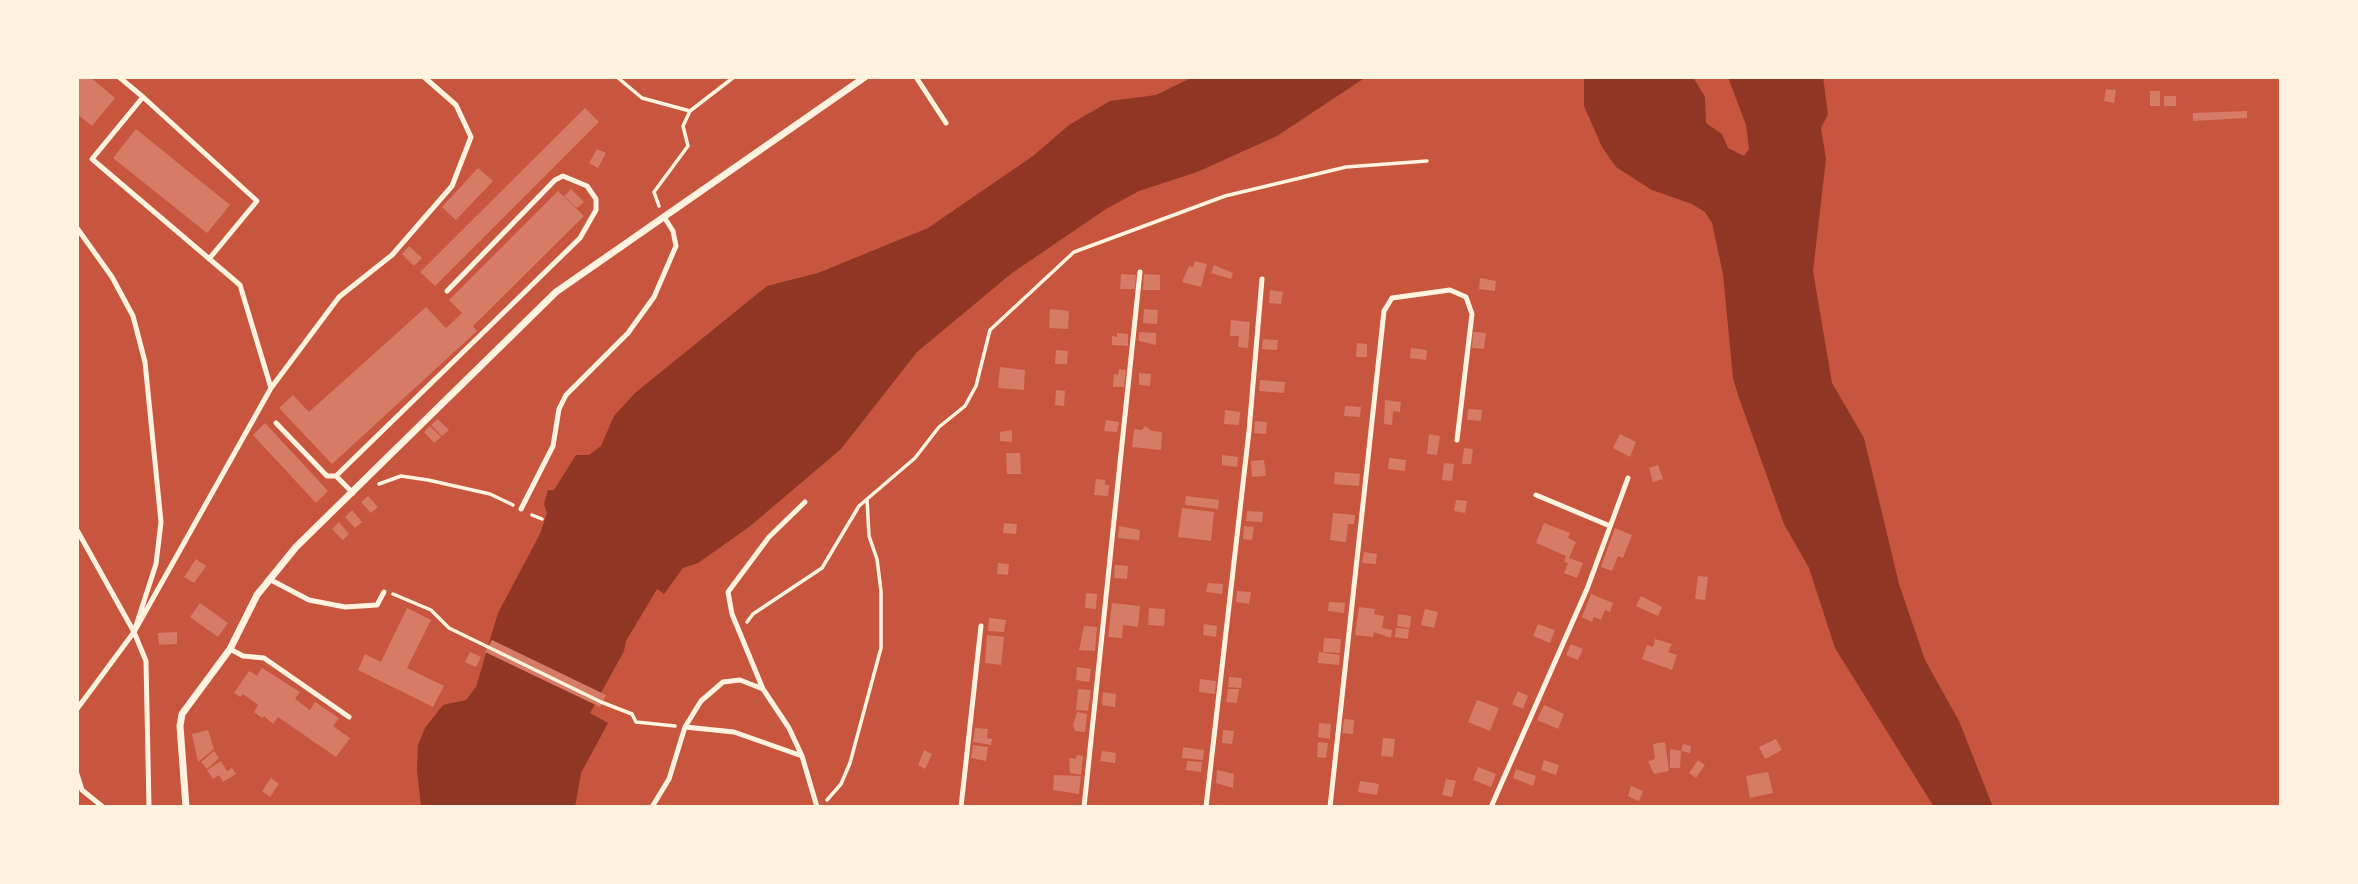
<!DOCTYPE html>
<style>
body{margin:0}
#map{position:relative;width:2358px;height:884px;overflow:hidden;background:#c8553d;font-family:Arial,sans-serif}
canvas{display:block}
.frame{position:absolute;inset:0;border:79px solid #fff3e0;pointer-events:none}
</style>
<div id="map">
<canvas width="2358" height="884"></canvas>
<div class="frame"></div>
</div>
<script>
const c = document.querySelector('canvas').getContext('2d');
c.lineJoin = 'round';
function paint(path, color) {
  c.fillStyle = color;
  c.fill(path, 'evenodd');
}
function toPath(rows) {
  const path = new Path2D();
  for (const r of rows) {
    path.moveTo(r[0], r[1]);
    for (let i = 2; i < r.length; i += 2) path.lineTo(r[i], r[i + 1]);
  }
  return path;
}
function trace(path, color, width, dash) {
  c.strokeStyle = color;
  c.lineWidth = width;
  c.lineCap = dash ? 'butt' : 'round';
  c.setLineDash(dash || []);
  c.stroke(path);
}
paint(toPath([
 [1193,77,1366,77,1277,136,1197,172,1139,191,1106,209,1012,273,917,352,841,449,749,527,698,563,683,568,664,594,657,589,626,641,624,651,590,713,608,723,581,773,575,807,421,807,417,770,418,745,425,728,443,705,466,700,476,687,498,613,540,534,547,513,544,504,548,490,554,490,576,455,589,455,601,446,614,416,635,393,767,286,818,273,928,228,1033,156,1069,125,1110,101,1156,95],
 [1584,77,1693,77,1705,97,1706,123,1722,134,1728,148,1744,156,1749,149,1746,125,1728,77,1823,77,1828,114,1821,128,1826,159,1813,271,1832,383,1864,438,1899,584,1925,660,1959,721,1993,807,1934,807,1835,648,1809,568,1784,524,1738,395,1733,378,1723,274,1712,223,1705,212,1692,204,1652,190,1616,167,1602,147,1584,106]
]), '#8f3625');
paint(toPath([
 [77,77,90,77,115,98,92,126,77,114],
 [2106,89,2116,90,2114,103,2104,101],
 [2150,91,2160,91,2160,106,2150,106],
 [2164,96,2176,96,2176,106,2164,106],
 [585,108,599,122,435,286,420,272],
 [2247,111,2247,118,2193,121,2193,113],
 [136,129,230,205,207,233,113,158],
 [597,149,606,153,598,168,589,163],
 [478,168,493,181,456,220,442,207],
 [571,189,584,202,577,208,564,196],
 [558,191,584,216,473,326,477,331,332,464,279,408,293,395,309,412,426,307,446,328,462,313,449,300],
 [409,246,422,258,414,266,402,254],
 [1195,261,1207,264,1201,287,1182,282,1189,266,1193,267],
 [1214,265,1233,273,1231,279,1211,273],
 [1121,274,1136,275,1135,289,1120,289],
 [1144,274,1160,275,1160,290,1143,290],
 [1480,278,1496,281,1495,291,1479,289],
 [1270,290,1283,292,1281,304,1269,303],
 [1050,309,1069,311,1068,329,1049,328],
 [1144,309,1158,310,1157,324,1143,323],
 [1231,320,1250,322,1248,348,1238,347,1239,336,1230,336],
 [1139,332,1156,333,1156,345,1139,341],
 [1473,332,1486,333,1484,349,1472,348],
 [1117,333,1128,334,1128,346,1112,345,1112,336,1117,337],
 [1263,339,1278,340,1277,350,1262,349],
 [1357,343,1367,344,1367,357,1356,357],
 [1411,348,1427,350,1426,360,1410,358],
 [1056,350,1068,351,1067,364,1055,364],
 [1000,367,1025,370,1024,390,998,388],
 [1119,369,1126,370,1124,387,1113,387,1114,374,1118,375],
 [1139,373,1151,374,1150,386,1139,385],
 [1260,380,1285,382,1284,393,1259,391],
 [1056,390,1065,391,1064,406,1055,405],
 [1385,400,1401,402,1400,412,1393,411,1392,425,1384,424],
 [1345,406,1361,407,1360,417,1344,416],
 [1468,409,1482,410,1481,421,1467,420],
 [1225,410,1240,412,1239,425,1224,424],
 [438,419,449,430,442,436,431,425],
 [1106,420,1119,422,1117,432,1104,431],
 [1255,421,1267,422,1266,434,1254,433],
 [265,423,328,491,316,503,253,435],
 [430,426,441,437,434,443,424,432],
 [1145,426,1152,431,1162,432,1161,450,1132,447,1134,429,1142,430],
 [1012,430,1012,442,1000,441,1000,432],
 [1429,434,1440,436,1437,455,1427,454],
 [1620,434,1636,442,1630,457,1613,448],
 [1464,448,1473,449,1471,464,1462,464],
 [1006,453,1020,453,1021,474,1007,474],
 [1222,455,1238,457,1237,467,1222,465],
 [1389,458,1406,460,1405,471,1388,469],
 [1264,460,1266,476,1252,477,1251,461],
 [1444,463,1454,464,1452,481,1442,480],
 [1658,465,1663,479,1653,482,1649,468],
 [1335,472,1360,474,1359,486,1334,484],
 [1096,479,1105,480,1105,485,1109,485,1108,496,1094,495],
 [368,496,378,507,371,513,361,502],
 [1186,496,1219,500,1218,509,1185,505],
 [1456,500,1467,501,1465,513,1454,511],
 [1182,508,1214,512,1211,541,1178,537],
 [352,510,362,522,355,528,345,517],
 [1247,511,1263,512,1262,522,1246,521],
 [1333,513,1355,515,1354,524,1348,524,1346,542,1330,540],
 [339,522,349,534,343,540,332,529],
 [1004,523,1017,524,1016,534,1003,533],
 [1544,523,1570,533,1568,538,1576,542,1569,558,1583,563,1577,578,1564,573,1568,563,1564,562,1566,556,1536,543],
 [1119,526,1140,530,1139,540,1118,538],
 [1244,526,1254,527,1252,540,1243,539],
 [1615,528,1632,535,1623,558,1618,556,1612,571,1601,567],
 [1364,552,1377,554,1376,564,1362,563],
 [196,559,206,566,194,583,184,577],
 [998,563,1009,564,1008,575,997,574],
 [1115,565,1128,566,1127,579,1114,578],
 [1698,576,1708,577,1705,600,1695,599],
 [1208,583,1223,584,1222,594,1206,592],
 [1237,591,1251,592,1249,604,1236,602],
 [1086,593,1097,594,1096,609,1085,608],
 [1591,594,1613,603,1610,612,1605,610,1601,620,1594,617,1592,622,1582,617],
 [1641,596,1662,607,1658,616,1636,606],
 [1329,602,1345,603,1344,613,1328,611],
 [200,603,228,623,218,637,190,617],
 [1112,603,1140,606,1138,627,1123,625,1122,638,1108,637],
 [1359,607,1375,609,1374,614,1384,616,1382,628,1392,630,1391,638,1374,632,1373,637,1355,635],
 [407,608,431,620,407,668,444,686,433,707,358,670,365,654,381,662],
 [1149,608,1165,609,1164,626,1148,625],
 [1425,609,1438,612,1434,628,1421,625],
 [1398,614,1411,616,1410,628,1397,626],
 [989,618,1006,620,1004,632,988,631],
 [1204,624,1217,626,1216,637,1203,635],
 [1538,624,1555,630,1550,643,1533,636],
 [1084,626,1097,627,1095,651,1079,650],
 [1396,628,1409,629,1408,639,1395,637],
 [177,632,177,644,159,645,158,633],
 [987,635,1004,637,1001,665,985,663],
 [1324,638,1341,639,1340,653,1323,652],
 [1655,639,1672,644,1668,652,1677,655,1672,670,1642,659,1647,645,1653,647],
 [492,640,606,695,600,707,485,652],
 [1571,644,1583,649,1578,660,1566,655],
 [470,652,481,657,476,667,465,662],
 [1319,652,1340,655,1339,665,1318,663],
 [1077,667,1091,669,1089,682,1076,680],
 [262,668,300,692,295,699,310,710,315,702,339,718,333,726,350,738,336,757,278,717,273,724,264,716,262,718,254,712,258,705,243,694,240,697,234,693,249,671,257,676],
 [1229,677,1242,678,1241,688,1228,687],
 [1200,679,1216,681,1215,694,1199,692],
 [1078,689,1091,690,1088,711,1076,710],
 [1228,689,1239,689,1237,703,1226,702],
 [1518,691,1528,696,1523,709,1512,704],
 [1103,692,1116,694,1115,707,1102,705],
 [1477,700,1499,708,1490,731,1468,722],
 [1544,705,1564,714,1558,729,1537,720],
 [1077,712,1087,714,1085,732,1075,731,1073,725],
 [1344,719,1354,720,1353,734,1342,733],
 [1319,723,1331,724,1330,739,1318,737],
 [975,728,988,729,987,738,992,739,991,745,973,742],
 [208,730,214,749,198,762,192,734],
 [1223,730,1234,731,1232,744,1222,743],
 [1383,738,1395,739,1393,757,1381,756],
 [1776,739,1782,750,1765,759,1759,747],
 [1318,742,1328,743,1326,758,1317,757],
 [1665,742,1669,771,1654,774,1648,761,1655,759,1653,744],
 [1683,744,1691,746,1690,753,1681,751,1680,768,1670,768,1670,749,1681,751],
 [973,745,988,747,986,761,971,758],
 [1183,747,1204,750,1203,760,1182,758],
 [924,750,932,754,925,769,918,765],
 [214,751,219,758,207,769,201,762],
 [1102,751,1116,753,1115,763,1100,761],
 [1077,755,1083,756,1081,775,1070,773,1069,758,1076,759],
 [1544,760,1559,765,1556,775,1541,770],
 [1698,760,1705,765,1696,778,1689,773],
 [221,761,227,771,232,768,236,774,223,782,219,775,213,779,207,770],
 [1187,761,1202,762,1201,772,1186,770],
 [1478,767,1496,774,1491,787,1473,780],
 [1516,769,1536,776,1533,786,1513,778],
 [1217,770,1234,774,1233,788,1216,783],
 [1768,772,1773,793,1750,798,1746,776],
 [1054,775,1081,776,1079,794,1053,790],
 [271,778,279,784,270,797,262,791],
 [1446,779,1456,781,1452,797,1442,795],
 [1360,781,1379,784,1377,795,1358,792],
 [1631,786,1643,791,1639,801,1628,796]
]), '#d67c66');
trace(toPath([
 [617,77,642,98,690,111],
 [659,206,654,192,688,146,683,126,690,111,734,77],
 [379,484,401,476,428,480,490,494,513,505],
 [532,515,542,519],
 [393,594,431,610,449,628,601,702,632,714,636,722,675,726],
 [747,622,753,614,822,568,859,506,915,458,939,427,965,406,976,386,990,330,1074,252,1225,196,1346,167,1427,161],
 [827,800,841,784,850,763,881,648,881,591,877,559,869,536,867,499]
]), '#fff3e0', 3.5);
trace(toPath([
 [119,77,143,97,92,159,240,285,271,388],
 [916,77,946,123],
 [143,97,257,201,209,259],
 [77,228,112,277,133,316,145,362,161,522,156,564,134,632,146,661,149,807],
 [276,423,327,476,336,476],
 [353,493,336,476,580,238,596,210,596,199,587,186,563,176,555,180,447,291],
 [1536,495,1610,526],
 [805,502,769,537,728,592,732,614,763,689,789,728,802,756,817,807],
 [521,509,553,446,559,409,566,395,628,333,654,297,676,246,673,231,664,217],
 [77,530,134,632,77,709],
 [269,579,309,600,345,607,377,605,384,592],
 [134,632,271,388,339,297,392,255,452,186,471,137,456,105,424,77],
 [230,649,243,656,264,658,349,717],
 [685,727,734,732,802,756],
 [77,774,82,790,103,807],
 [652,807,669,779,685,727,701,701,723,682,740,680,763,689],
 [961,807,981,626],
 [1084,807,1140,272],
 [1206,807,1249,431,1262,279],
 [1330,807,1384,311,1392,298,1450,290,1466,297,1472,314,1457,440],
 [1491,807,1587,589,1628,478]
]), '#fff3e0', 5);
trace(toPath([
 [186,807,180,726,182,714,230,649,257,595,296,547,556,292,865,77]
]), '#fff3e0', 7);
</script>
